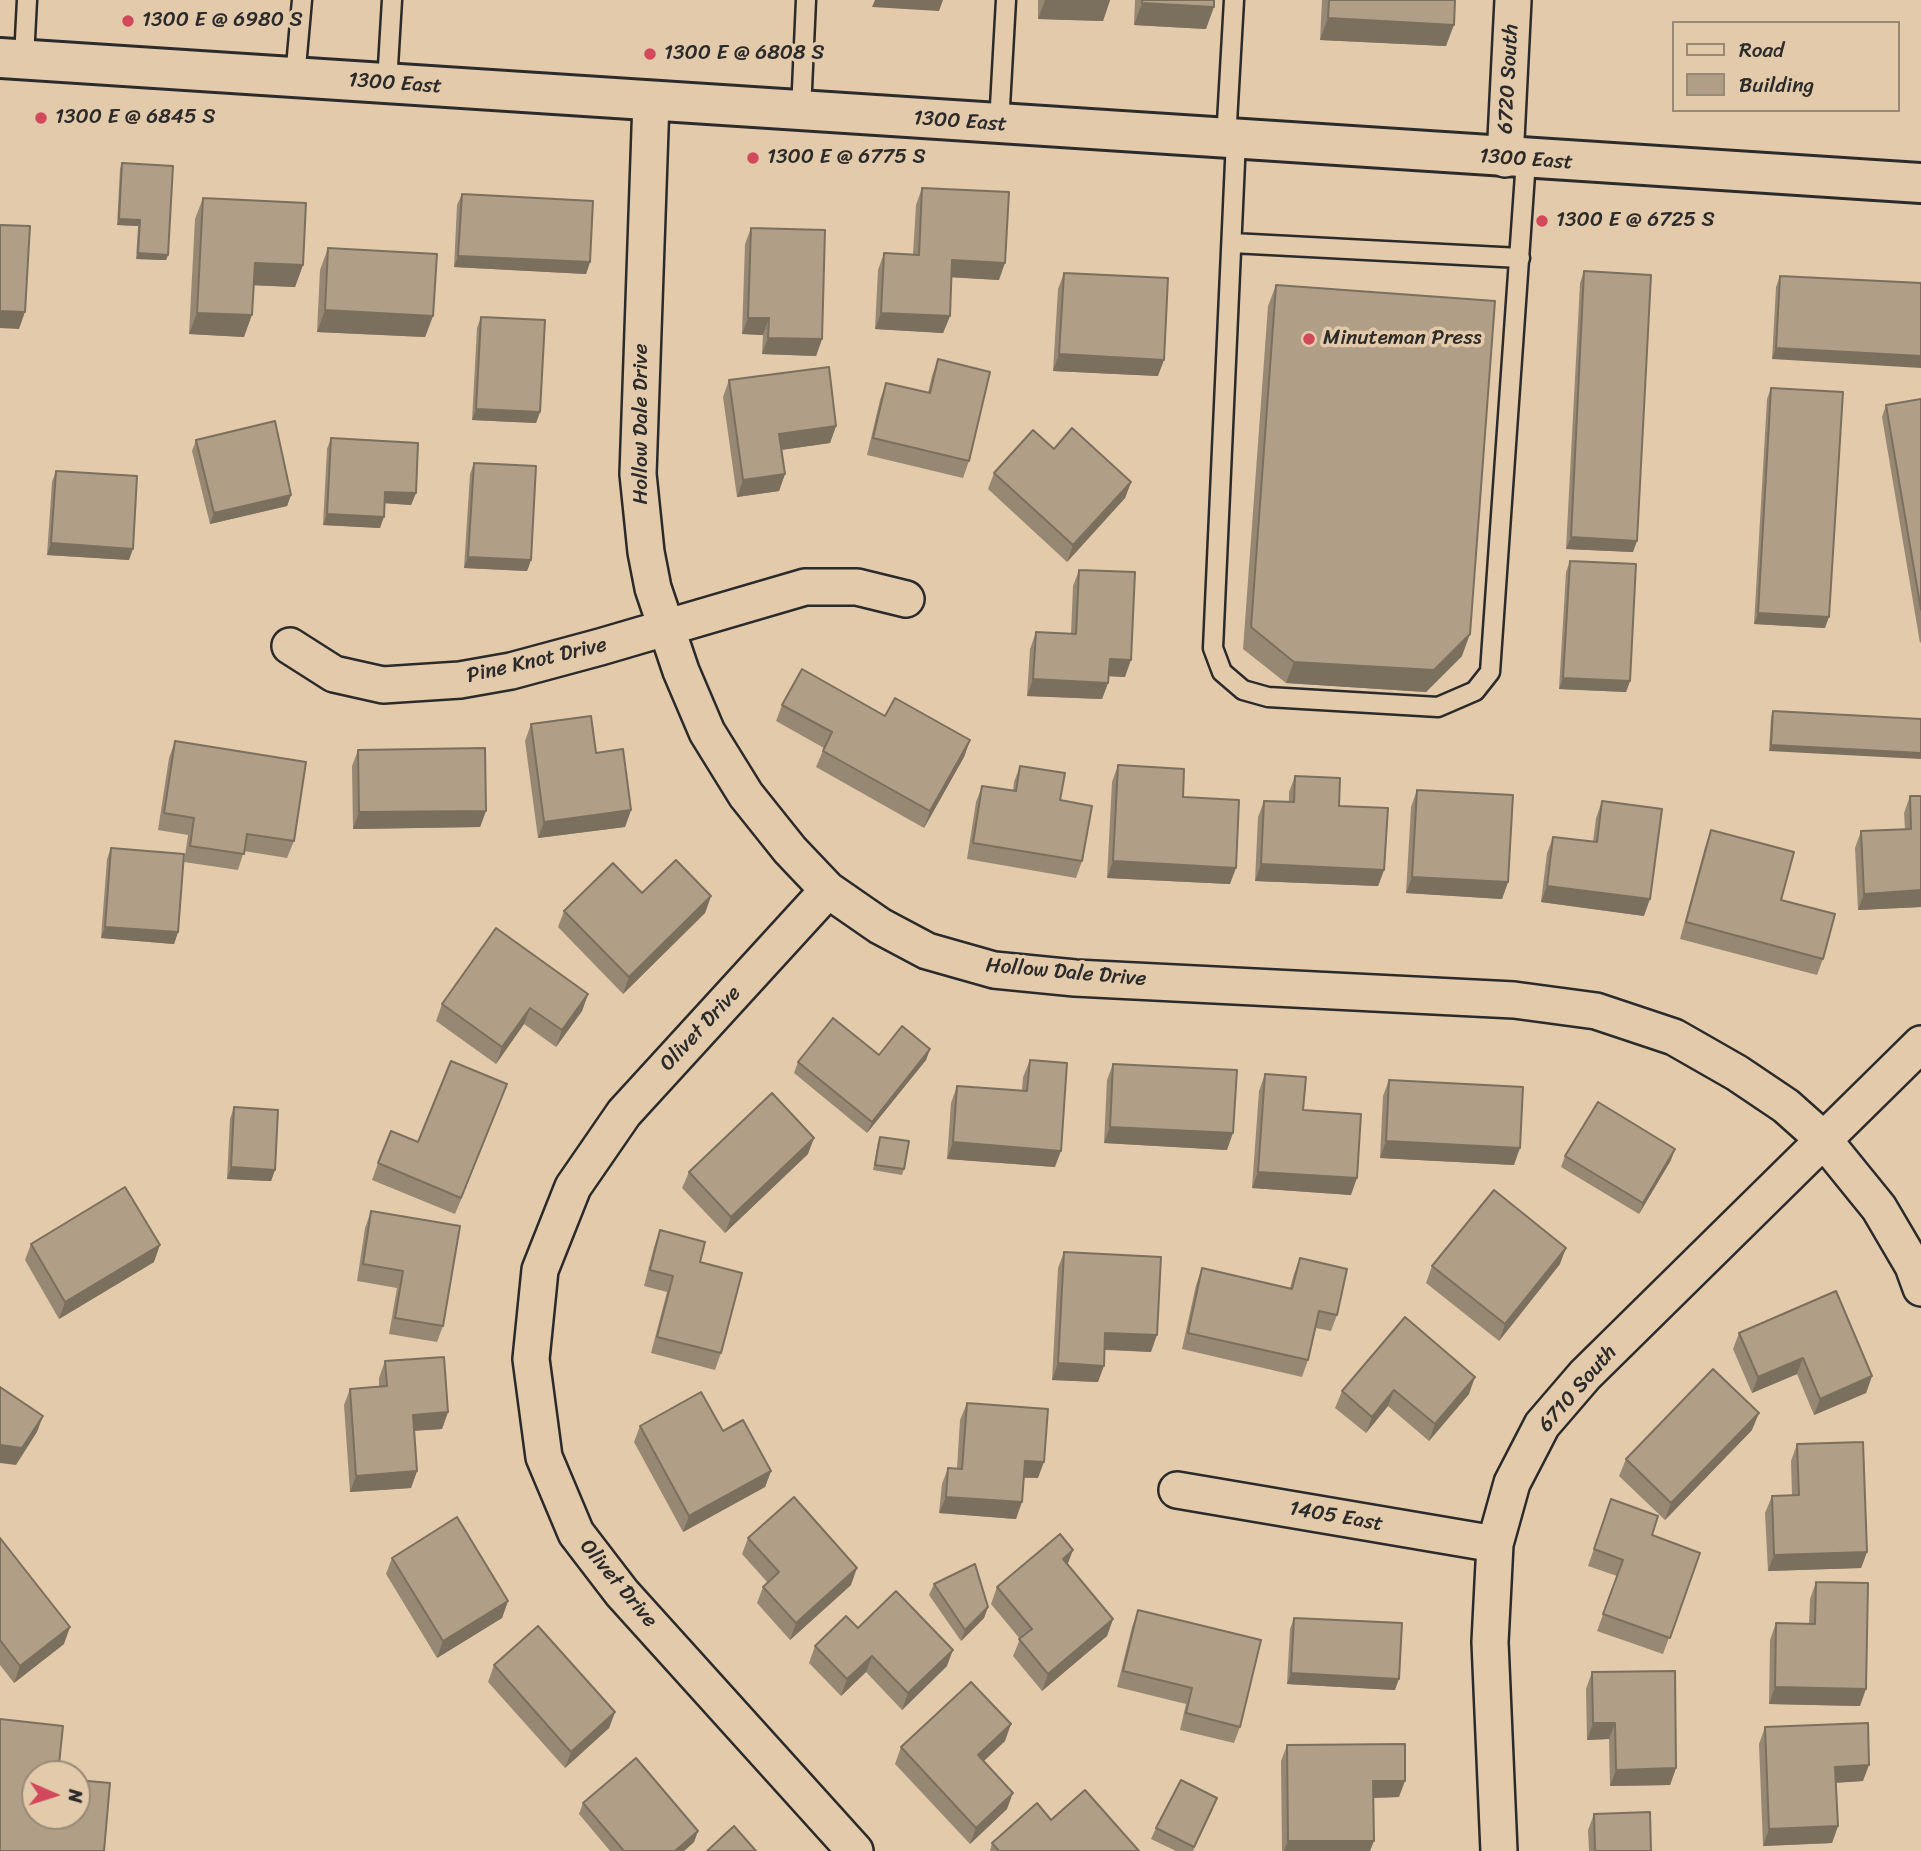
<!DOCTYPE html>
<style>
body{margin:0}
#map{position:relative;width:1921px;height:1851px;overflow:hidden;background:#e3caab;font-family:Sriracha,sans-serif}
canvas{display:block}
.legend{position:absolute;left:1672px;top:21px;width:228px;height:91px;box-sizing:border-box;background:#e3caab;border:2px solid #998a78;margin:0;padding:9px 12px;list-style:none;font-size:21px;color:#2b2b2b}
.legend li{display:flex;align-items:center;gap:14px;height:35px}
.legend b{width:35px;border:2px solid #998a78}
.north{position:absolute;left:21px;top:1760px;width:70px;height:70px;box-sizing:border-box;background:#e3caab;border:2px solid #998a78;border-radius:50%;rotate:93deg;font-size:19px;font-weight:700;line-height:28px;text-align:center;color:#2b2b2b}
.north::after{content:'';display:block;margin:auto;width:24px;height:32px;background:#d1495b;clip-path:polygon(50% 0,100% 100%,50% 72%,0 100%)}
</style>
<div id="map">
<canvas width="1921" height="1851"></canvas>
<ul class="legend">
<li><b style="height:9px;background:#e3caab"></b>Road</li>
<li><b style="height:19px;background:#b09e87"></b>Building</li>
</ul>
<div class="north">N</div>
</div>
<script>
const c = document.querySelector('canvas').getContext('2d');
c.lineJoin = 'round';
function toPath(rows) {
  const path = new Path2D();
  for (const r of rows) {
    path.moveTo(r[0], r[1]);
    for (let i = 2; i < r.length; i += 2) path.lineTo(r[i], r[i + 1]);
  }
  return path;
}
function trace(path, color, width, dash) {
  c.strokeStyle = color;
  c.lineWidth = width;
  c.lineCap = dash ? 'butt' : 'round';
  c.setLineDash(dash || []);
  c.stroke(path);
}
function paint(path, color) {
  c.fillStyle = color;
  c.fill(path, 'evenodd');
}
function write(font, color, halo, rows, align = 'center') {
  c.font = font + ' Sriracha,sans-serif';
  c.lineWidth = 7;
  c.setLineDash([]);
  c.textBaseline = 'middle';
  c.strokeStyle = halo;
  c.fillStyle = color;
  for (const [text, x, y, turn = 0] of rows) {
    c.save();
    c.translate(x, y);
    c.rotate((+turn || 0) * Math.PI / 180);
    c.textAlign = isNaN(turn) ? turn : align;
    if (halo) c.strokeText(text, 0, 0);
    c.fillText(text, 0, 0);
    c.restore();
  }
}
const lane = toPath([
 [24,58,27,0],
 [295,78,302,0],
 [387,83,392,0],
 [801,111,806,0],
 [999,124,1006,0],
 [1226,140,1234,0],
 [1236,140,1213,648,1222,672,1243,690,1268,697,1438,707,1475,691,1490,672,1526,160],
 [1232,243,1520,258]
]);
const street = toPath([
 [651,101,638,474,646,552,653,588,681,671,707,732,746,795,790,850,828,890,880,926,927,951,994,970,1075,978,1514,1000,1596,1011,1674,1037,1737,1073,1786,1106,1823,1139,1879,1208,1913,1266,1921,1288],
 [1505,159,1513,0],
 [290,646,334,674,383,685,460,680,511,671,600,647,805,587,857,587,906,599],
 [828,890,624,1113,573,1187,540,1270,531,1359,544,1457,576,1533,622,1593,855,1851],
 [1177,1490,1495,1544],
 [1499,1851,1490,1642,1495,1544,1512,1483,1542,1425,1585,1375,1921,1044]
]);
const secondary = toPath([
 [0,58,1921,183]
]);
trace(lane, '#2b2b2b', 23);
trace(street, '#2b2b2b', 40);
trace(secondary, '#2b2b2b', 44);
trace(lane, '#e3caab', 18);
trace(street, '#e3caab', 35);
trace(secondary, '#e3caab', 38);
paint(toPath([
 [1038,0,1110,0,1103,21,1038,19],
 [1135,0,1214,0,1206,29,1134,25],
 [1322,0,1455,0,1446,46,1320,40],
 [122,163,168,255,166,260,136,259,138,226,117,225,120,169],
 [922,188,999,280,952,277,950,316,943,333,875,329,878,270,884,253,913,254,916,205],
 [462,194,590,262,586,274,454,267,457,205],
 [203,198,303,265,295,287,253,285,244,337,189,334,195,219],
 [751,228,822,339,816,356,762,354,763,335,742,334,745,244],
 [328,248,433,316,425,337,317,332,320,270],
 [1584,271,1633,552,1566,549,1580,283],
 [1064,273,1158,376,1053,371,1058,289],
 [1780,276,1921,283,1772,359,1776,287],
 [1276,285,1462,656,1426,692,1286,683,1243,649,1268,306],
 [481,317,540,412,536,423,472,420,477,328],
 [938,359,969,461,963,478,867,455,880,400,886,383,928,393,932,376],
 [729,380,836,426,830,443,781,450,785,474,779,491,737,497,723,397],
 [1771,388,1825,628,1754,624,1767,399],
 [1921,399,1921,642,1920,643,1882,417,1886,405],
 [331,438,416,493,411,505,385,503,380,528,323,525,327,449],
 [196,440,291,495,287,506,210,524,192,451],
 [1054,449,1131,482,1125,498,1067,562,988,489,994,473],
 [474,463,531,560,527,571,464,568,470,474],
 [56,471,129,560,47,555,52,482],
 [1570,561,1630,681,1626,692,1559,689,1566,572],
 [1079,570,1125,677,1109,676,1108,683,1102,699,1027,696,1030,649,1036,632,1071,634,1073,586],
 [782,705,970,740,964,757,924,828,816,767,824,748,776,721],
 [1773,711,1921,719,1769,751,1771,717],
 [531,724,596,753,631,810,625,827,538,838,525,741],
 [175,741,294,841,287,858,244,851,238,870,184,862,188,835,158,830,169,758],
 [358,750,486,811,480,827,353,829,352,766],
 [1118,765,1183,797,1230,884,1107,878,1112,782],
 [1020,766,1060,800,1082,861,1076,878,967,859,976,802,982,786,1013,791,1014,782],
 [1295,776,1384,870,1378,886,1255,881,1258,817,1264,801,1289,802,1289,792],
 [1417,790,1508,882,1502,899,1406,893,1411,807],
 [1910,796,1921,907,1858,910,1855,848,1861,831,1905,829,1904,813],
 [1602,801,1644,916,1541,902,1547,853,1553,837,1593,842,1596,818],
 [1711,830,1781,900,1823,959,1817,975,1680,939,1705,847],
 [111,848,178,932,174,944,101,938,107,859],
 [642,893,711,896,705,913,623,994,558,927,564,911],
 [588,994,582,1011,556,1047,524,1024,496,1064,436,1021,442,1004],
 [930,1049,926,1060,867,1133,794,1073,798,1062,879,1055],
 [1030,1060,1055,1167,947,1159,951,1103,957,1086,1022,1091,1023,1077],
 [1113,1064,1227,1150,1104,1143,1107,1080],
 [1265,1074,1303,1110,1351,1195,1252,1188,1259,1091],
 [1389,1080,1514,1165,1380,1158,1383,1096],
 [507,1084,455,1214,372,1180,378,1163,418,1142],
 [234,1107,275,1170,271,1181,227,1179,230,1119],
 [880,1137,904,1169,902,1175,873,1170,878,1142],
 [808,1154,725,1233,682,1188,689,1172],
 [1565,1156,1671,1160,1639,1214,1561,1167],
 [371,1211,443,1326,437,1342,389,1334,397,1288,357,1281,365,1228],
 [660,1230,700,1262,721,1353,715,1370,651,1353,667,1292,644,1286,654,1247],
 [31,1244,154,1262,59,1319,25,1260],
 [1064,1252,1151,1352,1104,1350,1098,1382,1052,1380,1058,1268],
 [1300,1258,1337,1315,1331,1331,1316,1328,1308,1360,1302,1377,1182,1349,1196,1285,1202,1268,1290,1288,1294,1274],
 [1560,1264,1499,1341,1426,1283,1432,1266],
 [1405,1317,1469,1394,1429,1441,1388,1406,1366,1433,1335,1408,1342,1391],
 [1739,1333,1872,1376,1866,1393,1814,1415,1797,1374,1752,1393,1733,1349],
 [385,1361,448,1412,442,1429,414,1431,417,1471,411,1488,350,1492,344,1405,350,1389,379,1386,379,1378],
 [967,1403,1038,1478,1024,1478,1016,1519,939,1513,942,1484,948,1468,957,1468,960,1420],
 [640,1426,771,1471,765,1487,683,1532,634,1442],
 [1752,1430,1665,1520,1619,1476,1626,1459],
 [1797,1444,1867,1552,1861,1568,1768,1571,1765,1513,1772,1496,1792,1495,1791,1461],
 [1611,1499,1652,1535,1700,1553,1663,1654,1597,1631,1617,1576,1588,1566],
 [0,1538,64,1644,14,1683,0,1665],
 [748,1538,851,1585,790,1640,757,1603,763,1587,768,1583,742,1554],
 [392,1558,508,1601,502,1618,437,1658,386,1574],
 [1068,1565,1113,1619,1107,1636,1042,1691,1013,1656,1020,1639,991,1604,997,1587],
 [1816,1582,1860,1706,1769,1704,1770,1640,1776,1623,1809,1624,1810,1599],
 [934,1584,988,1607,984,1618,961,1641,929,1595],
 [1138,1610,1240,1727,1234,1743,1180,1730,1186,1704,1117,1687,1132,1627],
 [1294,1618,1395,1690,1287,1684,1290,1629],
 [858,1628,947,1666,902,1710,866,1672,841,1696,809,1663,815,1646],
 [494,1665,615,1712,609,1728,565,1768,488,1682],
 [1592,1672,1676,1768,1670,1785,1610,1786,1609,1739,1587,1740,1586,1689],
 [1765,1727,1863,1781,1836,1783,1838,1826,1832,1843,1763,1846,1759,1744],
 [1005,1741,984,1761,1007,1809,970,1844,895,1764,901,1747],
 [1287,1745,1399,1797,1373,1798,1370,1851,1282,1851,1281,1761],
 [583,1803,698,1831,694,1842,684,1851,610,1851,579,1814],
 [1213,1809,1193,1851,1176,1851,1151,1839,1156,1828],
 [1594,1814,1651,1851,1589,1851,1588,1830],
 [1051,1820,1139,1851,990,1851,992,1843]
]), '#978874');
paint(toPath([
 [875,0,943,0,939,11,872,7],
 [1045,0,1110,0,1103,21,1038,19],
 [1142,3,1214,7,1206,29,1134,25],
 [1328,18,1454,25,1446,46,1320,40],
 [119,219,140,220,138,226,117,225],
 [138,253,168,255,166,260,136,259],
 [458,256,590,262,586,274,454,267],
 [952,260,1005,263,999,280,946,277],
 [255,263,303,265,295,287,247,285],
 [325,310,433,316,425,337,317,332],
 [0,311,25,312,19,329,0,328],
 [197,313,252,315,244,337,189,334],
 [881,313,950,316,943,333,875,329],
 [748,318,769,318,763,335,742,334],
 [768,338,822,339,816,356,762,354],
 [1776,348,1921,356,1921,368,1772,359],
 [1059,354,1164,360,1158,376,1053,371],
 [476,409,540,412,536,423,472,420],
 [836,426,830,443,773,451,779,434],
 [785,474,779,491,737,497,743,480],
 [1131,482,1125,498,1067,562,1073,545],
 [385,492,416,493,411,505,381,503],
 [291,495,287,506,210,524,214,513],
 [327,514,384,517,380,528,323,525],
 [1571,537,1637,541,1633,552,1566,549],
 [51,543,133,549,129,560,47,555],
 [468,557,531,560,527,571,464,568],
 [1758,613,1829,617,1825,628,1754,624],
 [1470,634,1462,656,1426,692,1286,683,1294,662],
 [1110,659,1131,660,1125,677,1104,676],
 [1563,678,1630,681,1626,692,1559,689],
 [1033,679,1108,683,1102,699,1027,696],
 [970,740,964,757,924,828,930,811],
 [1771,745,1921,753,1921,759,1769,751],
 [631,810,625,827,538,838,544,822],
 [486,811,480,827,353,829,359,812],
 [1113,861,1236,868,1230,884,1107,878],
 [1261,864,1384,870,1378,886,1255,881],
 [1412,877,1508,882,1502,899,1406,893],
 [1547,886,1650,899,1644,916,1541,902],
 [1921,890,1921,907,1858,910,1864,894],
 [711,896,705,913,623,994,629,977],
 [105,927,178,932,174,944,101,938],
 [588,994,582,1011,556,1047,562,1030],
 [530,1008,524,1024,496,1064,502,1047],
 [930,1049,926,1060,867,1133,872,1122],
 [507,1084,501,1100,455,1214,461,1198],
 [1110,1127,1233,1133,1227,1150,1104,1143],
 [814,1138,808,1154,725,1233,731,1217],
 [1386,1141,1520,1148,1514,1165,1380,1158],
 [953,1142,1061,1151,1055,1167,947,1159],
 [1675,1149,1671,1160,1639,1214,1643,1203],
 [231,1167,275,1170,271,1181,227,1179],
 [1258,1172,1357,1178,1351,1195,1252,1188],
 [160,1245,154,1262,59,1319,65,1302],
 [1566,1248,1560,1264,1499,1341,1505,1324],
 [1105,1333,1157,1335,1151,1352,1099,1349],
 [1803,1358,1797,1374,1752,1393,1758,1377],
 [1058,1363,1104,1366,1098,1382,1052,1380],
 [1872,1376,1866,1393,1814,1415,1820,1399],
 [1475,1377,1469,1394,1429,1441,1435,1424],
 [1394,1390,1388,1406,1366,1433,1372,1417],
 [448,1412,442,1429,407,1431,413,1415],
 [1759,1413,1752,1430,1665,1520,1671,1503],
 [43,1416,37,1432,16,1465,0,1463,0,1446],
 [1025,1461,1044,1462,1038,1478,1019,1477],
 [417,1471,411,1488,350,1492,356,1476],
 [771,1471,765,1487,683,1532,689,1516],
 [946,1497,1022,1502,1016,1519,939,1513],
 [1073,1550,1067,1566,1063,1559],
 [1867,1552,1861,1568,1768,1571,1774,1555],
 [857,1568,851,1585,790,1640,796,1623],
 [508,1601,502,1618,437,1658,443,1641],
 [988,1607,984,1618,961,1641,965,1630],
 [1113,1619,1107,1636,1042,1691,1048,1674],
 [70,1627,64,1644,14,1683,20,1666],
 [953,1650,947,1666,902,1710,908,1693],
 [872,1656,866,1672,841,1696,847,1679],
 [1291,1673,1399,1679,1395,1690,1287,1684],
 [1775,1687,1866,1689,1860,1706,1769,1704],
 [615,1712,609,1728,565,1768,571,1752],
 [1593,1723,1615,1723,1609,1739,1587,1740],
 [1011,1724,1005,1741,972,1772,978,1755],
 [1869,1765,1863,1781,1829,1783,1835,1767],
 [1676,1768,1670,1785,1610,1786,1616,1770],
 [1373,1781,1405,1781,1399,1797,1367,1798],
 [1013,1793,1007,1809,970,1844,976,1828],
 [1838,1826,1832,1843,1763,1846,1769,1829],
 [698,1831,694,1842,684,1851,675,1851],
 [1288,1841,1374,1841,1370,1851,1284,1851]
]), '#7b6f5e');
const building = toPath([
 [1142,0,1214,0,1214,7,1142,3,1142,0],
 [1329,0,1455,0,1454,25,1328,18,1329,0],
 [122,163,173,166,168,255,138,253,140,220,119,219,122,163],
 [922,188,1009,192,1005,263,952,260,950,316,881,313,884,253,919,255,922,188],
 [462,194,593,201,590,262,458,256,462,194],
 [203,198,306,203,303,265,255,263,252,315,197,313,203,198],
 [0,225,30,226,25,312,0,311,0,225],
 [751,228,825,230,822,339,768,338,769,318,748,318,751,228],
 [328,248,437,254,433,316,325,310,328,248],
 [1584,271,1651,275,1637,541,1571,537,1584,271],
 [1064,273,1168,278,1164,360,1059,354,1064,273],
 [1780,276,1921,283,1921,356,1776,348,1780,276],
 [1276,285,1495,301,1470,634,1434,670,1294,662,1251,627,1276,285],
 [481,317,545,320,540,412,476,409,481,317],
 [938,359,990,372,969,461,873,438,886,383,930,393,938,359],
 [829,367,836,426,779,434,785,474,743,480,729,380,829,367],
 [1771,388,1843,392,1829,617,1758,613,1771,388],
 [1921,399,1921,610,1886,405,1921,399],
 [275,421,291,495,214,513,196,440,275,421],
 [1072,428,1131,482,1073,545,994,473,1033,430,1054,449,1072,428],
 [331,438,418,443,416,493,385,492,384,517,327,514,331,438],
 [474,463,536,466,531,560,468,557,474,463],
 [56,471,137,476,133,549,51,543,56,471],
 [1570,561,1636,564,1630,681,1563,678,1570,561],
 [1079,570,1135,572,1131,660,1110,659,1108,683,1033,679,1036,632,1076,634,1079,570],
 [802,669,885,716,895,698,970,740,930,811,823,751,832,732,782,705,802,669],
 [1773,711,1921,719,1921,753,1771,745,1773,711],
 [591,716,596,753,623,749,631,810,544,822,531,724,591,716],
 [175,741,306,762,294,841,247,834,244,854,190,846,194,818,164,813,175,741],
 [485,748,486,811,359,812,358,750,485,748],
 [1118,765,1184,769,1183,797,1239,800,1236,868,1113,861,1118,765],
 [1020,766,1065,773,1060,800,1092,806,1082,861,973,843,982,786,1016,791,1020,766],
 [1295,776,1340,778,1339,806,1388,808,1384,870,1261,864,1264,801,1294,802,1295,776],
 [1417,790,1513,795,1508,882,1412,877,1417,790],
 [1910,796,1921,796,1921,890,1864,894,1861,831,1911,829,1910,796],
 [1602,801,1662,809,1650,899,1547,886,1553,837,1597,842,1602,801],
 [1711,830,1794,852,1781,900,1835,914,1823,959,1686,922,1711,830],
 [111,848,184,854,178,932,105,927,111,848],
 [676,860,711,896,629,977,564,911,613,863,642,893,676,860],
 [496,928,588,994,562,1030,530,1008,502,1047,442,1004,496,928],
 [833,1018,879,1055,902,1026,930,1049,872,1122,798,1062,833,1018],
 [1030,1060,1067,1063,1061,1151,953,1142,957,1086,1027,1091,1030,1060],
 [451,1061,507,1084,461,1198,378,1163,391,1131,418,1142,451,1061],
 [1113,1064,1237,1070,1233,1133,1110,1127,1113,1064],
 [1265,1074,1306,1077,1303,1110,1361,1114,1357,1178,1258,1172,1265,1074],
 [1389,1080,1523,1087,1520,1148,1386,1141,1389,1080],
 [772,1093,814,1138,731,1217,689,1172,772,1093],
 [1598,1102,1675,1149,1643,1203,1565,1156,1598,1102],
 [234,1107,278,1110,275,1170,231,1167,234,1107],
 [880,1137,909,1141,904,1169,875,1165,880,1137],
 [125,1187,160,1245,65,1302,31,1244,125,1187],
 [1494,1190,1566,1248,1505,1324,1432,1266,1494,1190],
 [371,1211,460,1226,443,1326,395,1318,403,1271,363,1264,371,1211],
 [660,1230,705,1242,700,1262,742,1273,721,1353,657,1337,673,1276,650,1270,660,1230],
 [1064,1252,1161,1257,1157,1335,1105,1333,1104,1366,1058,1363,1064,1252],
 [1300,1258,1347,1269,1337,1315,1319,1311,1308,1360,1188,1333,1202,1268,1292,1289,1300,1258],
 [1836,1291,1872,1376,1820,1399,1803,1358,1758,1377,1739,1333,1836,1291],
 [1405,1317,1475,1377,1435,1424,1394,1390,1372,1417,1342,1391,1405,1317],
 [444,1357,448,1412,413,1415,417,1471,356,1476,350,1389,387,1386,385,1361,444,1357],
 [1713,1369,1759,1413,1671,1503,1626,1459,1713,1369],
 [0,1387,43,1416,22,1448,1,1445,0,1446,0,1387],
 [701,1392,723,1431,743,1420,771,1471,689,1516,640,1426,701,1392],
 [967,1403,1048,1409,1044,1462,1025,1461,1022,1502,946,1497,948,1468,962,1469,967,1403],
 [1863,1442,1867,1552,1774,1555,1772,1496,1799,1495,1797,1444,1863,1442],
 [794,1497,857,1568,796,1623,763,1587,779,1572,748,1538,794,1497],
 [1611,1499,1658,1516,1652,1535,1700,1553,1670,1638,1603,1614,1623,1560,1594,1549,1611,1499],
 [457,1517,508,1601,443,1641,392,1558,457,1517],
 [1060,1534,1073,1550,1063,1559,1113,1619,1048,1674,1019,1639,1032,1629,997,1587,1060,1534],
 [0,1538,70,1627,20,1666,0,1640,0,1538],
 [975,1564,988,1607,965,1630,934,1584,975,1564],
 [1816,1582,1868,1583,1866,1689,1775,1687,1776,1623,1815,1624,1816,1582],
 [896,1591,953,1650,908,1693,872,1656,847,1679,815,1646,846,1616,858,1628,896,1591],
 [1138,1610,1261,1640,1240,1727,1186,1713,1192,1688,1123,1671,1138,1610],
 [1294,1618,1402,1623,1399,1679,1291,1673,1294,1618],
 [538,1626,615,1712,571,1752,494,1665,538,1626],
 [1675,1671,1676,1768,1616,1770,1615,1723,1593,1723,1592,1672,1675,1671],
 [971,1682,1011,1724,978,1755,1013,1793,976,1828,901,1747,971,1682],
 [0,1719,63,1726,58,1774,35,1774,35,1816,77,1816,77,1780,110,1783,104,1851,0,1851,0,1719],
 [1868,1723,1869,1765,1835,1767,1838,1826,1769,1829,1765,1727,1868,1723],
 [1405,1744,1405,1781,1373,1781,1374,1841,1288,1841,1287,1745,1405,1744],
 [636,1758,698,1831,675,1851,624,1851,583,1803,636,1758],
 [1181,1780,1217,1798,1194,1847,1156,1828,1181,1780],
 [1085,1790,1139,1851,999,1851,992,1843,1037,1803,1051,1820,1085,1790],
 [1650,1812,1651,1851,1595,1851,1594,1814,1650,1812],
 [734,1826,756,1851,707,1851,734,1826]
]);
paint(building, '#b09e87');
trace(building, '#7b6f5e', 2);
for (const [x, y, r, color] of [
 [128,21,7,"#d1495b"],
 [650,54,7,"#d1495b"],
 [41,118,7,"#d1495b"],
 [753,158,7,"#d1495b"],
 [1542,221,7,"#d1495b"],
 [1309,339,7,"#d1495b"]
]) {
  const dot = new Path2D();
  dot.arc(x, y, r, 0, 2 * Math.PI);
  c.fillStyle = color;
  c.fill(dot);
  trace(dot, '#e3caab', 2.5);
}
write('21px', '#2b2b2b', '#e3caab', [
 ["1300 E @ 6980 S",142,21],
 ["1300 E @ 6808 S",664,54],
 ["1300 E @ 6845 S",55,118],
 ["1300 E @ 6775 S",767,158],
 ["1300 E @ 6725 S",1556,221],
 ["Minuteman Press",1323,339]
], 'left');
write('21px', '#2b2b2b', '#e3caab', [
 ["6720 South",1509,79,-87],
 ["1300 East",395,84,4],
 ["1300 East",960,122,4],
 ["1300 East",1526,160,4],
 ["Hollow Dale Drive",642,424,-90],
 ["Pine Knot Drive",537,661,-13],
 ["Hollow Dale Drive",1066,973,5],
 ["Olivet Drive",701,1029,-47],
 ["6710 South",1578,1389,-49],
 ["1405 East",1336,1517,10],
 ["Olivet Drive",618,1584,50]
]);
</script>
